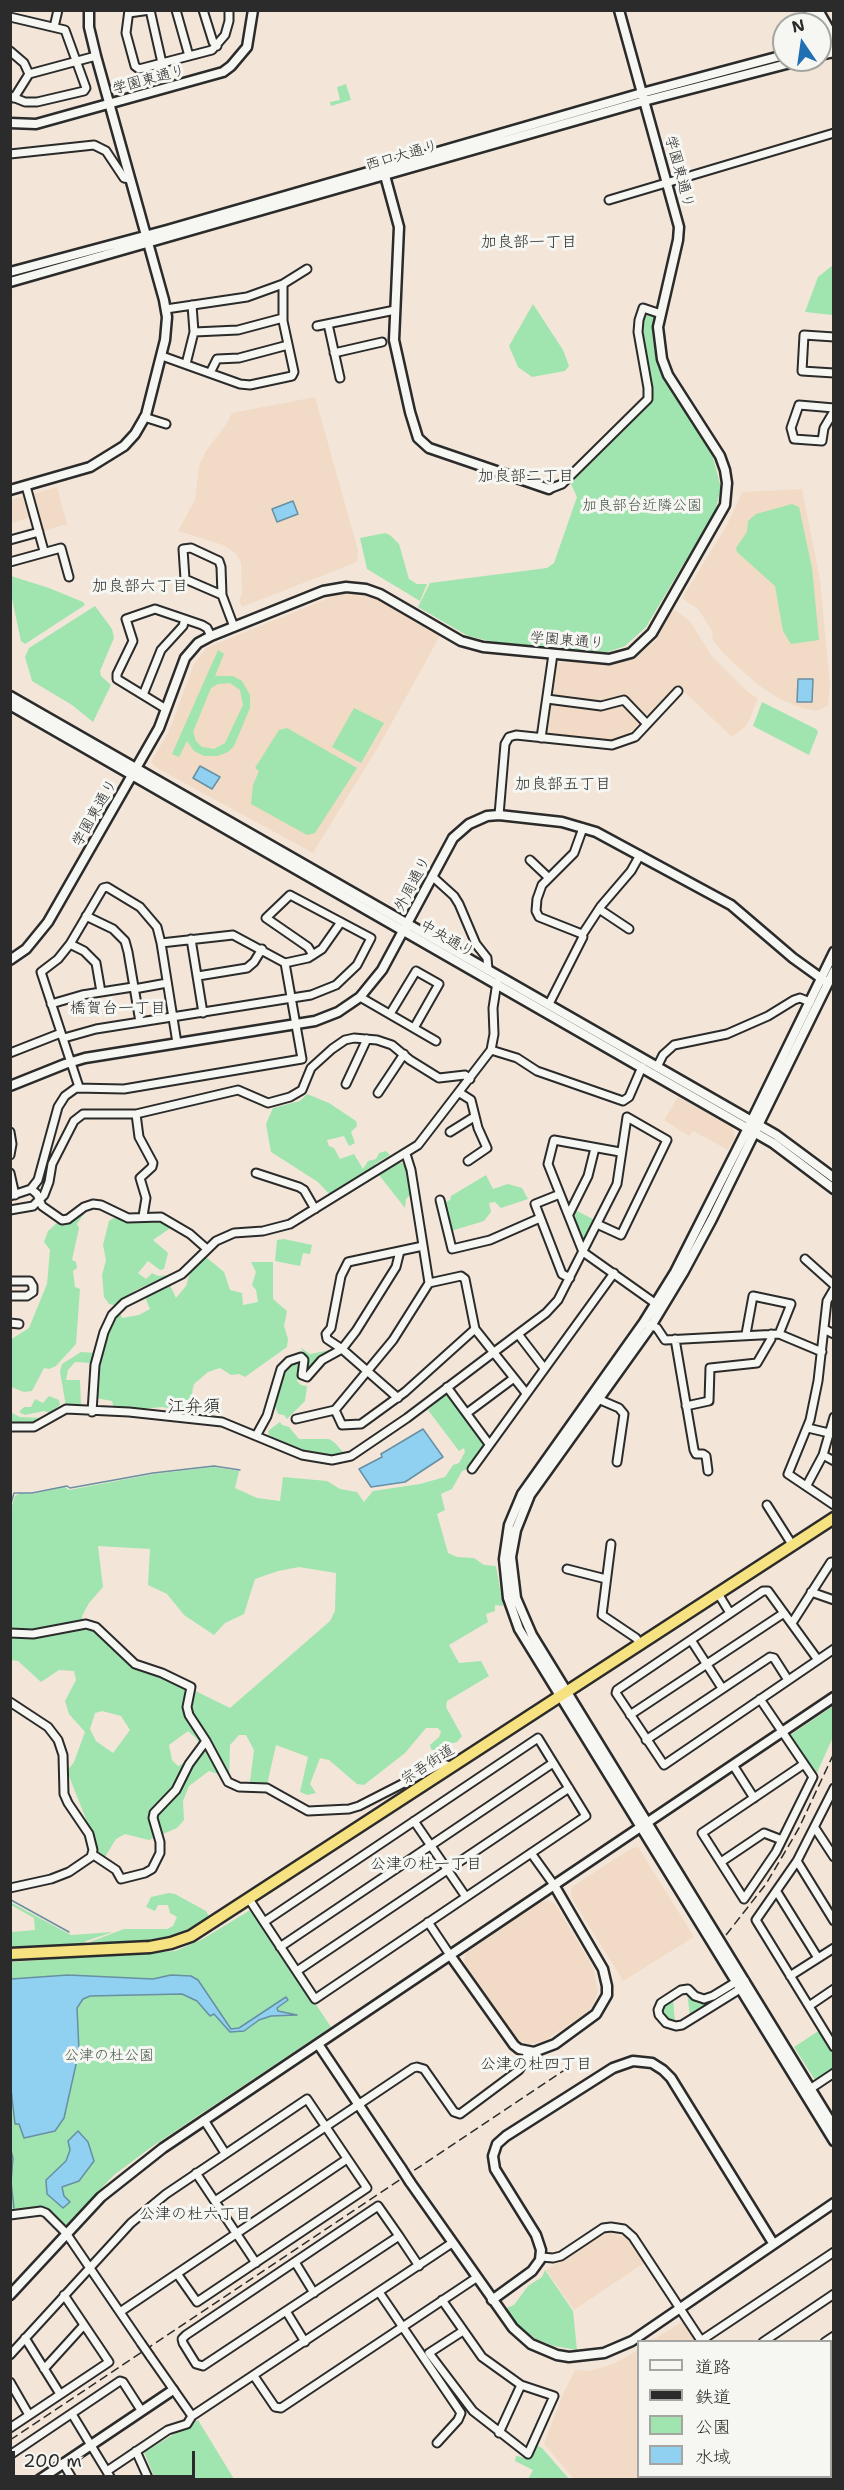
<!DOCTYPE html>
<meta charset="utf-8">
<style>
body{margin:0}
#map{position:relative;width:844px;height:2490px;overflow:hidden;background:#f3e6d8;font-family:"Shantell Sans","Klee One",sans-serif}
canvas{display:block}
.frame{position:absolute;inset:0;border:12px solid #2b2b2b;pointer-events:none}
.legend{position:absolute;left:637px;top:2340px;width:195px;height:138px;box-sizing:border-box;background:#f6f6f2;border:2px solid #a5a5a2;margin:0;padding:8px 10px;list-style:none;font-size:18px;color:#2b2b2b}
.legend li{display:flex;align-items:center;gap:12px;height:30px}
.legend b{width:30px;border:2px solid #a5a5a2}
.north{position:absolute;left:772px;top:12px;width:60px;height:60px;box-sizing:border-box;background:#f6f6f2;border:2px solid #a5a5a2;border-radius:50%;rotate:347deg;font-size:16px;font-weight:700;line-height:24px;text-align:center;color:#2b2b2b}
.north::after{content:'';display:block;margin:auto;width:21px;height:27px;background:#1f6fb2;clip-path:polygon(50% 0,100% 100%,50% 72%,0 100%)}
.scale{position:absolute;left:12px;top:2451px;width:183px;height:27px;box-sizing:border-box;border:3px solid #2b2b2b;border-top:0;padding-left:8px;font-size:18px;line-height:21px;white-space:nowrap;color:#2b2b2b;-webkit-text-stroke:4px #f6f6f2;paint-order:stroke}
</style>
<div id="map">
<canvas width="844" height="2490"></canvas>
<div class="frame"></div>
<ul class="legend">
<li><b style="height:8px;background:#f6f6f2"></b>道路</li>
<li><b style="height:8px;background:#2b2b2b"></b>鉄道</li>
<li><b style="height:16px;background:#a0e4b0"></b>公園</li>
<li><b style="height:16px;background:#90d1f2"></b>水域</li>
</ul>
<div class="north">N</div>
<div class="scale">200 m</div>
</div>
<script>
const c = document.querySelector('canvas').getContext('2d');
c.lineJoin = 'round';
function paint(path, color) {
  c.fillStyle = color;
  c.fill(path, 'evenodd');
}
function toPath(rows) {
  const path = new Path2D();
  for (const r of rows) {
    path.moveTo(r[0], r[1]);
    for (let i = 2; i < r.length; i += 2) path.lineTo(r[i], r[i + 1]);
  }
  return path;
}
function trace(path, color, width, dash) {
  c.strokeStyle = color;
  c.lineWidth = width;
  c.lineCap = dash ? 'butt' : 'round';
  c.setLineDash(dash || []);
  c.stroke(path);
}
function write(font, color, halo, rows, align = 'center') {
  c.font = font + ' "Shantell Sans","Klee One",sans-serif';
  c.lineWidth = 6;
  c.setLineDash([]);
  c.textBaseline = 'middle';
  c.strokeStyle = halo;
  c.fillStyle = color;
  for (const [text, x, y, turn = 0] of rows) {
    c.save();
    c.translate(x, y);
    c.rotate((+turn || 0) * Math.PI / 180);
    c.textAlign = isNaN(turn) ? turn : align;
    if (halo) c.strokeText(text, 0, 0);
    c.fillText(text, 0, 0);
    c.restore();
  }
}
paint(toPath([
 [315,397,358,550,357,562,242,607,239,600,242,594,241,563,236,554,223,545,178,531,195,500,199,466,206,451,227,423,232,413],
 [57,487,67,524,43,531,38,515,11,523,11,500],
 [802,489,820,580,830,685,828,706,817,711,801,708,780,699,758,685,723,653,712,639,713,632,698,609,682,598,727,525,742,492],
 [344,594,375,597,441,634,380,744,313,853,157,768,151,762,169,731,194,664,206,648,331,597],
 [673,609,690,621,711,655,746,690,758,699,747,725,732,737,677,685,633,730,621,738,598,742,545,734,555,662,611,664,636,657,656,640],
 [678,1097,732,1127,735,1138,728,1150,693,1131,689,1136,664,1120],
 [638,1847,694,1937,623,1981,571,1897,571,1891,573,1886,632,1848],
 [549,1900,556,1905,593,1967,598,1991,594,2004,585,2014,543,2042,527,2044,519,2040,502,2020,465,1966,464,1958,467,1952,541,1902],
 [609,2232,627,2238,644,2263,574,2310,546,2270,601,2234],
 [682,2322,695,2341,651,2341],
 [638,2350,638,2476,676,2477,671,2480,574,2479,544,2444,562,2396,575,2370,590,2371,613,2364]
]), '#f1dbc6');
paint(toPath([
 [346,84,351,100,331,106,330,102,340,100,337,87],
 [833,265,833,315,805,312,818,277],
 [533,304,563,350,569,366,565,371,532,377,518,367,509,346],
 [643,315,655,317,652,332,656,360,663,378,711,450,721,488,715,511,646,627,625,646,608,652,512,646,468,636,418,607,430,583,547,568,554,563,577,497,570,482,580,474,653,401,641,331,640,323],
 [792,504,799,507,812,568,819,640,791,644,783,631,775,586,737,552,736,548,747,532,748,521,756,514],
 [385,533,390,535,399,544,409,579,417,584,427,584,420,601,367,569,360,538],
 [11,576,49,588,83,602,85,605,25,644,21,641,11,594],
 [95,606,112,629,114,638,100,671,101,676,111,685,93,722,72,705,32,681,25,657,29,648],
 [218,650,224,654,215,676,233,676,242,681,250,695,250,708,234,746,228,752,218,756,204,756,194,751,187,741,179,757,172,754],
 [230,683,240,690,243,705,225,743,214,749,202,747,196,741,193,732,211,688,218,684],
 [762,702,816,729,818,732,809,755,753,726],
 [354,708,384,723,361,763,332,747],
 [287,728,357,768,315,833,307,835,251,804,253,785,259,771,255,768,279,730],
 [307,1094,329,1103,356,1121,357,1126,351,1132,355,1143,349,1146,344,1136,327,1140,329,1146,334,1148,340,1159,354,1154,363,1169,368,1161,376,1159,379,1153,386,1151,390,1155,375,1164,378,1169,331,1196,318,1182,271,1152,266,1124,273,1108,300,1101],
 [399,1162,404,1164,409,1172,411,1194,406,1199,405,1208,379,1175],
 [486,1175,493,1189,508,1184,522,1188,528,1199,501,1208,495,1202,489,1203,491,1212,484,1221,451,1231,444,1203,450,1200,451,1196],
 [575,1210,595,1220,586,1239,583,1239,572,1215],
 [82,1213,84,1214,77,1224,79,1228,72,1260,76,1262,77,1268,73,1271,75,1287,80,1289,76,1344,56,1366,49,1369,44,1368,32,1391,24,1392,11,1387,10,1340,29,1328,47,1284,50,1250,44,1242,48,1231,59,1221],
 [117,1216,164,1220,172,1227,153,1240,168,1253,164,1269,160,1270,148,1261,138,1273,146,1279,152,1273,158,1276,170,1275,136,1290,114,1305,109,1304,104,1297,102,1275,106,1260,103,1245,109,1221],
 [284,1239,312,1245,310,1254,303,1253,300,1266,275,1261,277,1240],
 [206,1257,224,1272,230,1290,242,1293,243,1305,258,1302,256,1290,252,1285,256,1272,251,1262,273,1262,273,1299,287,1311,284,1326,288,1339,287,1347,245,1377,239,1374,231,1375,220,1368,208,1372,194,1384,190,1402,186,1406,173,1409,162,1407,141,1409,114,1408,112,1401,96,1398,98,1369,91,1363,75,1362,68,1370,66,1380,80,1380,81,1405,66,1406,60,1372,62,1364,81,1352,96,1353,120,1312,122,1318,139,1315,150,1309,145,1297,170,1285,176,1298,186,1286,190,1273],
 [301,1348,310,1354,335,1349,320,1358,306,1374,306,1359],
 [293,1361,300,1367,297,1381,301,1385,307,1386,305,1401,287,1419,284,1415,278,1414,273,1401,283,1370],
 [445,1395,450,1397,483,1442,483,1446,467,1469,462,1471,452,1489,441,1494,445,1510,437,1514,448,1553,457,1557,474,1558,484,1565,496,1566,503,1606,495,1605,495,1611,486,1614,488,1622,449,1645,459,1663,481,1661,489,1676,447,1701,446,1707,462,1736,457,1742,446,1745,437,1752,431,1749,430,1745,439,1737,441,1732,438,1728,426,1728,405,1753,364,1785,357,1784,329,1760,320,1758,310,1784,316,1793,307,1795,300,1792,308,1757,276,1745,267,1785,250,1782,254,1750,246,1735,239,1735,230,1745,229,1778,209,1771,189,1786,183,1801,184,1820,177,1828,149,1840,125,1834,116,1839,105,1857,99,1852,67,1771,74,1762,85,1732,69,1714,65,1701,76,1680,74,1671,59,1670,41,1682,18,1661,11,1660,11,1509,15,1496,20,1493,32,1494,65,1487,69,1490,154,1474,213,1467,239,1471,235,1488,257,1498,280,1501,283,1477,327,1481,340,1489,357,1492,364,1502,373,1491,420,1484,445,1477,453,1465,459,1463,465,1452,464,1448,459,1451,428,1410],
 [98,1546,150,1549,148,1585,167,1594,184,1615,214,1635,225,1623,244,1614,255,1579,278,1571,299,1567,336,1573,335,1611,330,1621,230,1708,161,1674,132,1664,113,1644,93,1630,82,1626,82,1616,89,1603,103,1587],
 [102,1711,121,1716,130,1730,113,1753,96,1741,90,1729,95,1713],
 [188,1731,197,1739,202,1754,178,1766,172,1760,169,1745],
 [49,1396,59,1400,60,1405,50,1413,44,1411,25,1415,19,1412,24,1407,31,1407,35,1399,43,1403],
 [10,1412,20,1417,44,1418,36,1424,18,1425,11,1421],
 [280,1422,282,1425,289,1427,299,1439,329,1439,335,1443,344,1453,333,1455,297,1449,269,1435,268,1431],
 [833,1706,833,1737,816,1775,789,1736],
 [169,1893,175,1894,206,1911,210,1918,187,1933,159,1942,97,1945,90,1942,124,1929,167,1929,173,1926,177,1917,170,1913,168,1905,158,1905,155,1911,146,1907,151,1897],
 [10,1902,71,1935,113,1932,86,1941,82,1946,11,1949,11,1932,35,1930,34,1918,11,1905],
 [252,1909,331,2027,150,2148,114,2175,66,2225,62,2225,31,2208,13,2211,10,2197,11,1962,175,1951,201,1940],
 [726,1991,727,1993,690,2016,687,1993,697,2003,703,2004],
 [673,1999,675,2022,668,2020,661,2011,663,2005],
 [820,2030,833,2051,833,2070,818,2081,815,2080,794,2047],
 [545,2270,573,2311,577,2350,554,2346,536,2339,520,2327,504,2309,514,2305,528,2286,542,2277],
 [198,2420,234,2479,155,2479,144,2452],
 [536,2445,542,2448,569,2479,528,2479,533,2470,515,2461,516,2456,528,2458]
]), '#a0e4b0');
const water = toPath([
 [293,501,298,514,277,522,272,509,293,501],
 [798,679,813,679,812,702,797,702,798,679],
 [200,766,220,777,212,789,193,778,200,766],
 [423,1429,443,1457,405,1482,371,1487,359,1469,382,1457,381,1454,423,1429],
 [68,1975,153,1979,171,1975,191,1976,198,1980,231,2029,239,2028,286,1997,288,2000,277,2008,278,2011,297,2015,271,2016,259,2020,244,2031,230,2032,214,2014,210,2016,197,2001,182,1994,90,1996,83,1999,77,2008,79,2051,64,2118,55,2131,24,2138,19,2124,15,2124,11,2089,11,1979,68,1975],
 [78,2131,88,2142,94,2161,79,2181,62,2187,64,2196,70,2202,63,2208,47,2194,46,2180,66,2161,70,2150,68,2141,78,2131]
]);
paint(water, '#90d1f2');
trace(water, '#688fa2', 1.5);
trace(toPath([
 [10,1507,14,1493,32,1493,67,1486,70,1488,153,1473,214,1466,240,1470],
 [11,1900,69,1932],
 [10,2147,13,2158,11,2182,14,2208]
]), '#688fa2', 1.5);
const minor = toPath([
 [129,10,126,33,135,66,139,69,212,50,225,35,229,21,229,10],
 [150,10,162,63],
 [176,10,189,56],
 [203,10,213,42,217,46],
 [129,13,150,10],
 [10,17,65,30,86,88,84,91,37,102,25,102,10,96],
 [54,27,58,10],
 [10,51,24,63,29,74],
 [14,98,29,74,96,56],
 [10,154,94,145,106,151,124,178,130,179],
 [609,200,834,133],
 [166,309,247,297,283,284,307,269],
 [328,324,340,378],
 [317,326,395,310],
 [194,332,238,330,283,318],
 [834,337,804,335,802,371,834,373],
 [334,353,382,342],
 [162,356,240,384,250,385,292,376,294,372,283,321,283,284],
 [186,364,194,332,192,305],
 [210,373,217,359,239,358,288,345],
 [834,408,799,405,791,428,794,439,822,441,824,428,834,411],
 [144,417,166,424],
 [26,486,44,551],
 [549,489,562,484,648,399,648,388,638,332,639,320,643,308,661,314],
 [10,540,39,532],
 [10,562,61,548,69,577],
 [222,595,221,567,219,561,191,548,183,549,185,579,222,595,234,627],
 [143,695,161,650,183,626,185,619],
 [547,699,601,706,624,700,647,724],
 [166,709,117,679,117,674,133,641,126,619,155,609,202,625,207,628,211,636],
 [541,738,553,654],
 [499,815,505,744,509,737,516,735,612,745,635,737,678,691],
 [530,860,549,878],
 [433,877,454,896,459,904,476,944,487,958,488,969],
 [599,909,629,929],
 [86,916,113,929,125,941,128,952,140,1022],
 [582,935,601,906,631,871,640,855],
 [191,939,203,1013],
 [70,944,84,951,96,963,101,992],
 [285,963,308,958,322,949,341,922],
 [198,976,247,968,254,962,262,949],
 [134,989,167,983],
 [360,997,436,1041],
 [51,1004,82,995,133,987],
 [549,1004,583,937,582,934,539,917,536,911,537,899,542,885,574,853,583,828],
 [390,1014,416,971,439,984,414,1028],
 [64,1038,96,1029,311,995,336,985,357,965,371,938,290,895,266,918,308,947,313,955],
 [491,1050,517,1058,537,1071,623,1101,629,1097,642,1067],
 [10,1053,61,1033],
 [657,1067,663,1055,674,1045,727,1034,768,1016,794,1000,800,998,810,1002],
 [346,1084,367,1039],
 [79,1087,41,972,58,959,70,944,103,888,107,887,140,907,157,927,161,943,177,1043],
 [378,1093,404,1054],
 [460,1093,471,1100,478,1128,487,1148,468,1161],
 [136,1114,139,1137,153,1163,152,1167,140,1178,146,1198,143,1216],
 [10,1132,12,1144,10,1155],
 [450,1132,474,1117],
 [620,1152,554,1140,548,1164,583,1252,659,1306],
 [406,1154,411,1170,429,1283],
 [10,1173,15,1195],
 [256,1173,299,1187,304,1190,315,1209],
 [31,1189,37,1194,42,1206,62,1220,68,1219,84,1207,93,1204,101,1205,128,1218,161,1217,190,1234,207,1249],
 [560,1194,535,1204,562,1274,570,1278],
 [10,1196,31,1189,38,1180,58,1107,65,1096,76,1088,124,1089,302,1059,285,963,233,935,161,943],
 [440,1200,452,1249,490,1240,540,1218],
 [10,1210,33,1206,44,1195,49,1182,52,1164,74,1121,83,1114,136,1114,238,1090,268,1103,290,1097,302,1090,311,1068,332,1049,345,1040,354,1038,377,1040,392,1045,410,1060,439,1078,465,1075,470,1079],
 [569,1214,588,1176,595,1148],
 [805,1259,834,1285],
 [10,1281,30,1281,33,1286,33,1292,27,1296,10,1296],
 [834,1289,827,1301,818,1381,810,1420,788,1474,834,1505],
 [10,1323,19,1324],
 [647,1324,657,1328,665,1340,779,1334,822,1352],
 [824,1329,834,1334],
 [518,1334,544,1368],
 [746,1334,753,1296,791,1304,779,1334],
 [675,1339,694,1450,696,1454,703,1454,706,1456,708,1471],
 [447,1387,489,1444],
 [398,1398,342,1349,327,1339,326,1334,331,1328,341,1276,348,1262,423,1246],
 [598,1399,619,1408,624,1414,617,1462],
 [686,1406,709,1401,710,1368,757,1363,771,1339,771,1334],
 [335,1410,342,1425,361,1424,405,1392,475,1329],
 [92,1412,95,1365,104,1332,112,1315,124,1303,182,1274,216,1241,234,1233,263,1231,290,1224,418,1145,491,1050,494,1034,493,1008,497,982],
 [467,1413,514,1378],
 [296,1419,335,1410,393,1340,429,1283,461,1276,465,1279,475,1329,526,1393],
 [10,1427,34,1427,66,1409,129,1412,222,1422,302,1455,332,1460,351,1456,407,1418,518,1334,546,1313,558,1300,617,1184,627,1117,667,1140,621,1235,597,1224],
 [808,1428,829,1433],
 [256,1436,267,1416,281,1369,289,1361,301,1357,304,1360,302,1375,307,1377,322,1360,342,1349,356,1331,396,1267,400,1251],
 [823,1455,834,1461],
 [472,1469,614,1273],
 [807,1485,823,1455,834,1417],
 [767,1505,793,1546],
 [611,1544,602,1615,636,1638,641,1645],
 [567,1569,606,1579],
 [811,1592,834,1600],
 [719,1595,730,1613],
 [792,1623,831,1562,834,1562],
 [10,1633,33,1634,86,1624,96,1627,135,1664,162,1673,191,1687,187,1707,189,1715,206,1741,228,1782,239,1787,267,1788,308,1811,349,1809,359,1806,441,1764,447,1765,451,1768],
 [691,1640,722,1688],
 [818,1660,768,1591,763,1591,617,1690,616,1693,664,1765,834,1649],
 [760,1699,813,1777,776,1852,744,1899,702,1833,804,1764],
 [10,1702,48,1727,58,1740,63,1755,64,1794,68,1803,89,1834,93,1850,91,1857,69,1872,51,1879,10,1888],
 [630,1715,784,1613],
 [646,1740,770,1657,774,1658,788,1680],
 [733,1765,754,1798],
 [834,1788,797,1861,756,1920,834,2047],
 [414,1821,466,1897],
 [815,1828,834,1857],
 [531,1853,554,1885],
 [92,1854,116,1870,121,1879,145,1873,152,1869,160,1853,160,1842,153,1818,154,1813,176,1790,189,1764,206,1741],
 [797,1861,834,1921],
 [721,1862,764,1833,782,1840],
 [777,1892,818,1958],
 [249,1899,264,1922,315,1999,586,1816,538,1738,264,1922],
 [428,1922,450,1955],
 [280,1947,553,1763],
 [297,1971,569,1788],
 [790,1976,834,1948],
 [745,1981,740,1989,682,2025,676,2026,666,2023,659,2015,658,2010,661,2003,681,1990,688,1989,695,1996,704,1999,713,1996,736,1982,745,1981],
 [809,2006,834,1989],
 [810,2089,834,2073],
 [204,2120,225,2153],
 [196,2173,256,2263],
 [215,2201,413,2068,417,2067,424,2069,454,2112,460,2114,519,2070,525,2061,528,2051],
 [10,2215,41,2211,46,2213,66,2233,141,2343],
 [399,2236,378,2206,186,2335,182,2339,183,2343,196,2364,203,2366,399,2236,419,2266],
 [541,2257,553,2258,561,2256,603,2228,611,2227,624,2229,633,2237,702,2342],
 [295,2262,314,2293],
 [379,2292,461,2413,458,2420,437,2443],
 [442,2300,482,2357,521,2385,554,2396,528,2454,473,2411,429,2353,463,2331],
 [286,2311,305,2342],
 [120,2312,347,2159],
 [25,2338,60,2394],
 [702,2340,834,2252],
 [763,2342,834,2294],
 [825,2342,834,2336],
 [10,2355,131,2223,166,2194,307,2099,367,2188,197,2302,178,2275],
 [150,2356,192,2416],
 [44,2369,84,2325],
 [254,2376,275,2407,281,2408,476,2278],
 [830,2379,834,2377],
 [10,2382,29,2415],
 [72,2414,112,2480],
 [830,2422,834,2420],
 [10,2428,109,2362,64,2295],
 [499,2433,521,2385],
 [136,2451,149,2480],
 [10,2455,120,2381,123,2382,141,2410],
 [63,2463,73,2480],
 [830,2464,834,2468],
 [107,2471,168,2430,187,2424,192,2416,452,2243],
 [681,2480,685,2476],
 [744,2480,749,2476]
]);
const tertiary = toPath([
 [809,10,817,24],
 [818,10,834,38],
 [820,29,834,53],
 [820,55,834,52],
 [10,123,36,124,223,72,231,66,247,47,253,10],
 [384,172,399,227,394,340,410,412,418,438,429,448,549,489],
 [10,272,167,230,642,93,784,55],
 [10,282,644,101,802,60],
 [10,490,90,467,124,446,135,434,146,415,165,340,167,317,164,300,96,56,89,27,89,10],
 [10,696,776,1135,834,1178],
 [10,705,773,1143,834,1189],
 [834,952,751,1122,675,1272,644,1322,522,1494,509,1525,504,1559,508,1598,519,1629,834,2141],
 [10,960,26,949,48,922,159,728,185,658,198,643,211,636,323,591,346,587,366,589,380,594,461,641,483,647,609,659,631,653,652,633,725,505,727,483,725,470,720,456,668,375,662,359,658,327,678,240,679,227,619,10],
 [834,971,712,1219,683,1273,651,1326,530,1495,516,1530,511,1557,516,1598,532,1635,834,2127],
 [10,1086,65,1064,85,1058,315,1021,338,1012,360,997,382,970,453,838,469,824,487,816,499,815,562,822,596,832,731,905,793,958,825,981],
 [450,1955,514,2045,519,2049,534,2052,555,2044,596,2014,607,1995,607,1986,603,1969,554,1885],
 [318,2044,401,2168],
 [410,2182,513,2328,531,2344,557,2355,569,2357,604,2353,632,2341,834,2203],
 [10,2295,101,2197,163,2148,834,1697],
 [492,2300,532,2271,540,2260,541,2250,536,2235,495,2169,493,2156,497,2144,506,2136,613,2068,633,2061,652,2063,663,2070,671,2078,773,2243],
 [39,2480,173,2390]
]);
const trunk = toPath([
 [10,1954,150,1947,171,1943,191,1936,834,1518]
]);
trace(minor, '#2b2b2b', 11);
trace(tertiary, '#2b2b2b', 13);
trace(trunk, '#2b2b2b', 15);
trace(minor, '#f6f6f2', 7);
trace(tertiary, '#f6f6f2', 8);
trace(trunk, '#f7e281', 10);
trace(toPath([
 [726,1935,766,1884,782,1857,799,1828,834,1753],
 [10,2440,566,2069]
]), '#2b2b2b', 1.5, [9, 4.5]);
const minorBridge = toPath([
 [141,2343,150,2356]
]);
const tertiaryBridge = toPath([
 [401,2168,410,2182]
]);
trace(minorBridge, '#2b2b2b', 11, []);
trace(tertiaryBridge, '#2b2b2b', 13, []);
trace(minorBridge, '#f6f6f2', 7);
trace(tertiaryBridge, '#f6f6f2', 8);
write('15px', '#2b2b2b', '#f6f6f2', [
 ["学園東通り",149,80,-15],
 ["西口大通り",402,156,-16],
 ["学園東通り",679,172,75],
 ["学園東通り",567,641,5],
 ["学園東通り",95,813,-60],
 ["外周通り",413,884,-62],
 ["中央通り",447,939,30],
 ["宗吾街道",428,1765,-33]
]);
write('15px', '#48594c', '#f6f6f2', [
 ["加良部台近隣公園",642,506],
 ["公津の杜公園",109,2056]
]);
write('16px', '#2b2b2b', '#f6f6f2', [
 ["加良部一丁目",529,243],
 ["加良部二丁目",526,477],
 ["加良部六丁目",140,587],
 ["加良部五丁目",563,785],
 ["橋賀台一丁目",118,1009],
 ["公津の杜一丁目",426,1865],
 ["公津の杜四丁目",536,2065],
 ["公津の杜六丁目",195,2215]
]);
write('18px', '#2b2b2b', '#f6f6f2', [
 ["江弁須",194,1407]
]);
</script>
